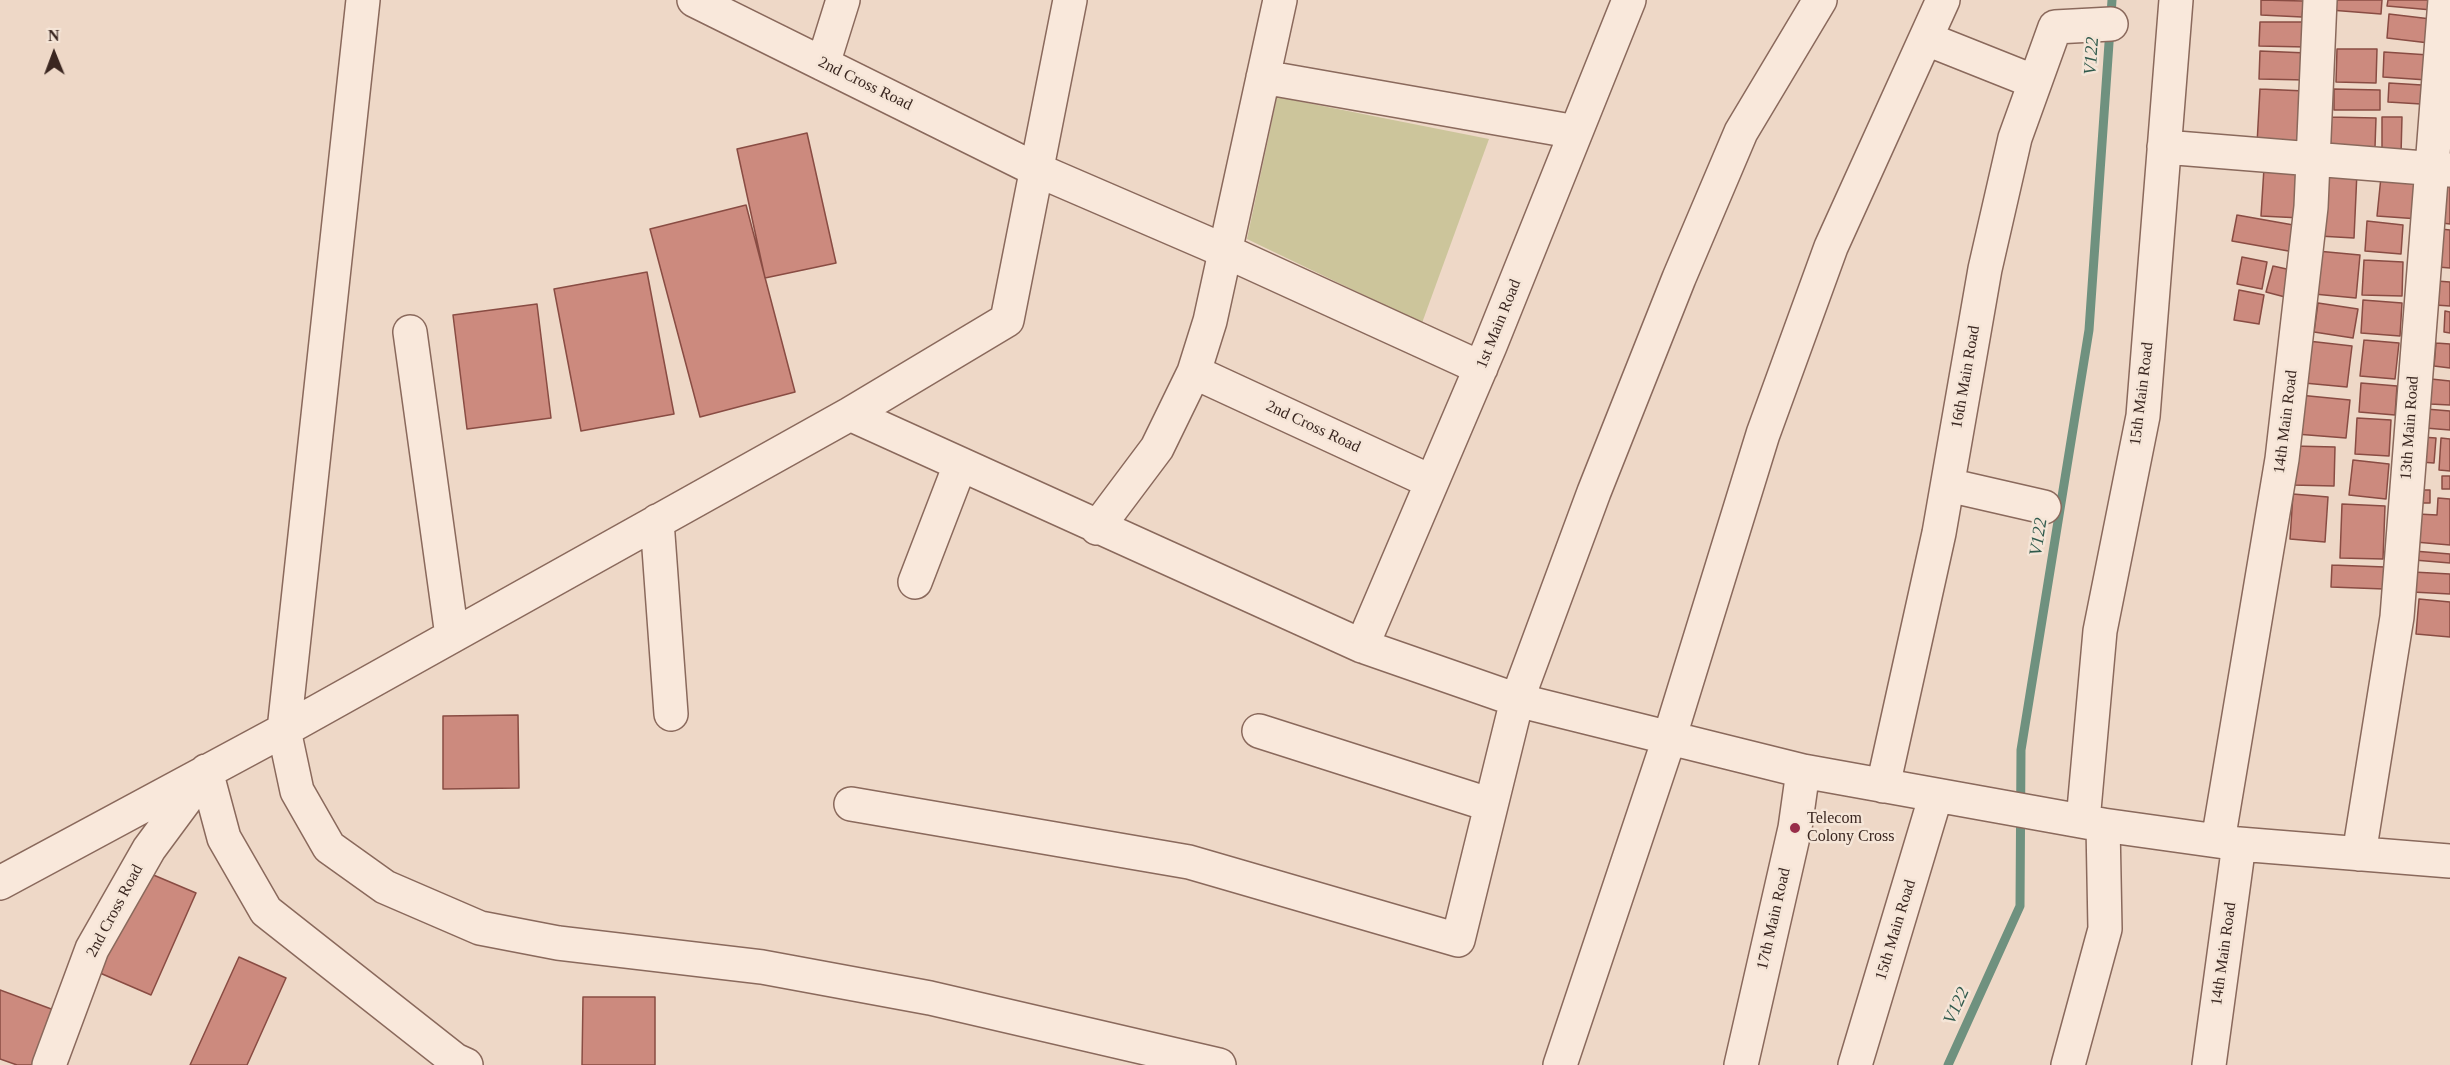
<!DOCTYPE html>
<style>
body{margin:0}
#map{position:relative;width:2450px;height:1065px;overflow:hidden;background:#eed8c7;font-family:"Times New Roman",serif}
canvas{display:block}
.north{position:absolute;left:24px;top:24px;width:60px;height:60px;-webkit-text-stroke:4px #f5e5d7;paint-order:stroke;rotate:359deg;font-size:16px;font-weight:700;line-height:24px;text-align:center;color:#3a2620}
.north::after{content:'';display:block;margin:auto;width:21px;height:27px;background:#3a2620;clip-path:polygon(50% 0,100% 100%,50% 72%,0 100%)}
</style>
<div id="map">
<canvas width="2450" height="1065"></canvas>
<div class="north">N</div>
</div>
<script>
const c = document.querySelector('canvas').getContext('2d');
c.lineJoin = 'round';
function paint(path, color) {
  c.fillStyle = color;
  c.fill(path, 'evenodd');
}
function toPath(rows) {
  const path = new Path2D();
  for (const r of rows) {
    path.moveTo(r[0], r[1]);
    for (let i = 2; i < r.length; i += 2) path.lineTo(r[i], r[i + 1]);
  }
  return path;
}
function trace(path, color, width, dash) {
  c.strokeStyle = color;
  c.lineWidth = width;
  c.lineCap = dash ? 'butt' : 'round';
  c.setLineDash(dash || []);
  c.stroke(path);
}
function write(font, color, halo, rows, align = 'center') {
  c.font = font + ' "Times New Roman",serif';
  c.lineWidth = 5;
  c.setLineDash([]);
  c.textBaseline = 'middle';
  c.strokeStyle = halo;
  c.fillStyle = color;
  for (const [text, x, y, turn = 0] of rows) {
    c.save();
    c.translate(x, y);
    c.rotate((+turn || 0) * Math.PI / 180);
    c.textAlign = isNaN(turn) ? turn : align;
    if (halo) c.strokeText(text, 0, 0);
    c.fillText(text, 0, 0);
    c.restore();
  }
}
paint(toPath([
 [1277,97,1489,139,1422,323,1247,239]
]), '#ccc59b');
trace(toPath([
 [1948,1065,2020,906,2021,750,2089,330,2112,0]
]), '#6f917f', 9);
const building = toPath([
 [2261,0,2304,1,2302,17,2261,15,2261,0],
 [2330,0,2382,0,2381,14,2330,10,2330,0],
 [2388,0,2433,0,2432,10,2387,6,2388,0],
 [2389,14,2431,19,2429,43,2387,38,2389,14],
 [2260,22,2306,22,2306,47,2259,46,2260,22],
 [2337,49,2377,49,2376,83,2336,82,2337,49],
 [2260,51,2307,53,2306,80,2259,79,2260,51],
 [2384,52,2429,55,2427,80,2383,77,2384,52],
 [2389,83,2422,85,2421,104,2388,102,2389,83],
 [2260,89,2305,91,2302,146,2257,144,2260,89],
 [2334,89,2380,90,2380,110,2334,110,2334,89],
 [2329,117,2376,118,2375,147,2328,147,2329,117],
 [2382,117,2402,117,2401,155,2382,155,2382,117],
 [807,133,836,263,765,278,737,149,807,133],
 [2264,168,2305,171,2301,218,2261,216,2264,168],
 [2323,170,2357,172,2354,238,2319,236,2323,170],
 [2381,177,2423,181,2419,219,2377,216,2381,177],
 [2445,181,2450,181,2450,224,2442,223,2445,181],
 [746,205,795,392,700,417,650,229,746,205],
 [2237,215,2299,226,2294,252,2232,241,2237,215],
 [2367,221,2403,225,2401,254,2365,251,2367,221],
 [2441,229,2450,230,2450,268,2438,267,2441,229],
 [2317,251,2360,255,2356,298,2314,294,2317,251],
 [2242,257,2267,262,2262,289,2237,284,2242,257],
 [2364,260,2403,262,2402,296,2362,295,2364,260],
 [2273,266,2291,270,2285,297,2266,292,2273,266],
 [647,272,674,414,581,431,554,289,647,272],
 [2437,281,2450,282,2450,306,2435,305,2437,281],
 [2239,290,2264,295,2259,324,2234,320,2239,290],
 [2363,300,2402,303,2400,336,2361,333,2363,300],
 [2318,303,2358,309,2353,338,2314,332,2318,303],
 [537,304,551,418,467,429,453,315,537,304],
 [2445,311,2450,312,2450,333,2444,332,2445,311],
 [2364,340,2399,343,2395,379,2360,376,2364,340],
 [2308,341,2352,346,2347,387,2304,383,2308,341],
 [2436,343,2450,344,2450,368,2434,366,2436,343],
 [2431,379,2450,381,2450,405,2430,404,2431,379],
 [2361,383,2397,386,2395,415,2359,412,2361,383],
 [2299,395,2350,400,2346,438,2296,434,2299,395],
 [2426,409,2450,411,2450,430,2425,428,2426,409],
 [2357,418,2391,420,2389,456,2355,454,2357,418],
 [2422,437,2436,438,2434,463,2420,462,2422,437],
 [2441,438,2450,439,2450,471,2439,470,2441,438],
 [2293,446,2335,447,2334,486,2292,485,2293,446],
 [2353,460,2389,464,2386,499,2349,495,2353,460],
 [2442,476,2450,476,2450,489,2442,489,2442,476],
 [2416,490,2430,490,2430,503,2416,503,2416,490],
 [2293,494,2328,497,2325,542,2290,539,2293,494],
 [2438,498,2450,499,2450,545,2415,542,2418,514,2437,515,2438,498],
 [2342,504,2385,506,2383,559,2340,558,2342,504],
 [2414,551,2450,554,2450,563,2414,560,2414,551],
 [2332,565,2385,567,2384,589,2331,587,2332,565],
 [2413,572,2450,574,2450,594,2412,592,2413,572],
 [2419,599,2450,602,2450,637,2416,634,2419,599],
 [518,715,519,788,443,789,443,716,518,715],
 [144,871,196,893,151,995,100,973,144,871],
 [239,957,286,978,247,1065,190,1065,239,957],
 [0,990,54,1010,33,1065,17,1065,0,1059,0,990],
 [583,997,655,997,655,1065,582,1065,583,997]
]);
paint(building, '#cc8a7e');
trace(building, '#894c43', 1.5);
const minor = toPath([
 [363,0,284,730,297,791,329,847,385,887,480,928,558,943,762,967,930,998,1219,1065],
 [694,0,1035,169,1225,251,1481,368],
 [1927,39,2035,82],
 [823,64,843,0],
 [1263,77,1576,132],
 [2164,147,2450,170],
 [410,332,452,636],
 [1194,372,1432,482],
 [850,414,1362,646,1517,700,1803,771,2103,825,2239,844,2450,861],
 [1948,485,2044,507],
 [657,521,671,714],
 [1097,528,1157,448,1194,372,1210,321,1280,0],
 [915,582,960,465],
 [1362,646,1490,346,1629,0],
 [1259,731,1491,805],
 [206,771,224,838,266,911,455,1060,466,1065],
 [1883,786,1939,533,1985,269,2015,138,2055,27,2111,24],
 [851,804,1189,862,1458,940,1517,700,1594,492,1679,278,1741,132,1820,0],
 [2083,821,2100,631,2143,416,2176,0],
 [2218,841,2282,459,2311,207,2320,0],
 [2359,854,2397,617,2445,0],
 [0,883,284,730,850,414,1007,320,1070,0],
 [49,1065,92,949,149,849,200,780],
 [1560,1065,1669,739,1763,434,1831,247,1943,0],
 [1741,1065,1795,828,1803,771],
 [1855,1065,1936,795],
 [2068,1065,2105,929,2103,825],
 [2209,1065,2239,844]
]);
trace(minor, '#8a695c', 36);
trace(minor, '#f9e8db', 33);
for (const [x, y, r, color] of [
 [1795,828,6,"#982d49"]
]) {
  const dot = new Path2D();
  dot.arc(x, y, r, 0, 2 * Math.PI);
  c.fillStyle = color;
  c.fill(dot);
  trace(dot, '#f5e5d7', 2);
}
write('16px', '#3a2620', '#f5e5d7', [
 ["2nd Cross Road",865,84,26],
 ["1st Main Road",1499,324,-68],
 ["16th Main Road",1966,377,-80],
 ["15th Main Road",2142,394,-83],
 ["14th Main Road",2286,422,-83],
 ["2nd Cross Road",1313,427,25],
 ["13th Main Road",2410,428,-86],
 ["2nd Cross Road",115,911,-62],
 ["17th Main Road",1774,919,-77],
 ["15th Main Road",1896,930,-73],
 ["14th Main Road",2224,954,-82]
]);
write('16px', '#3a2620', '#f5e5d7', [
 ["Telecom",1807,819],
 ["Colony Cross",1807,837]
], 'left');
write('italic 18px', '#305a4c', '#f5e5d7', [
 ["V122",2092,56,-86],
 ["V122",2039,537,-81],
 ["V122",1957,1006,-66]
]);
</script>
